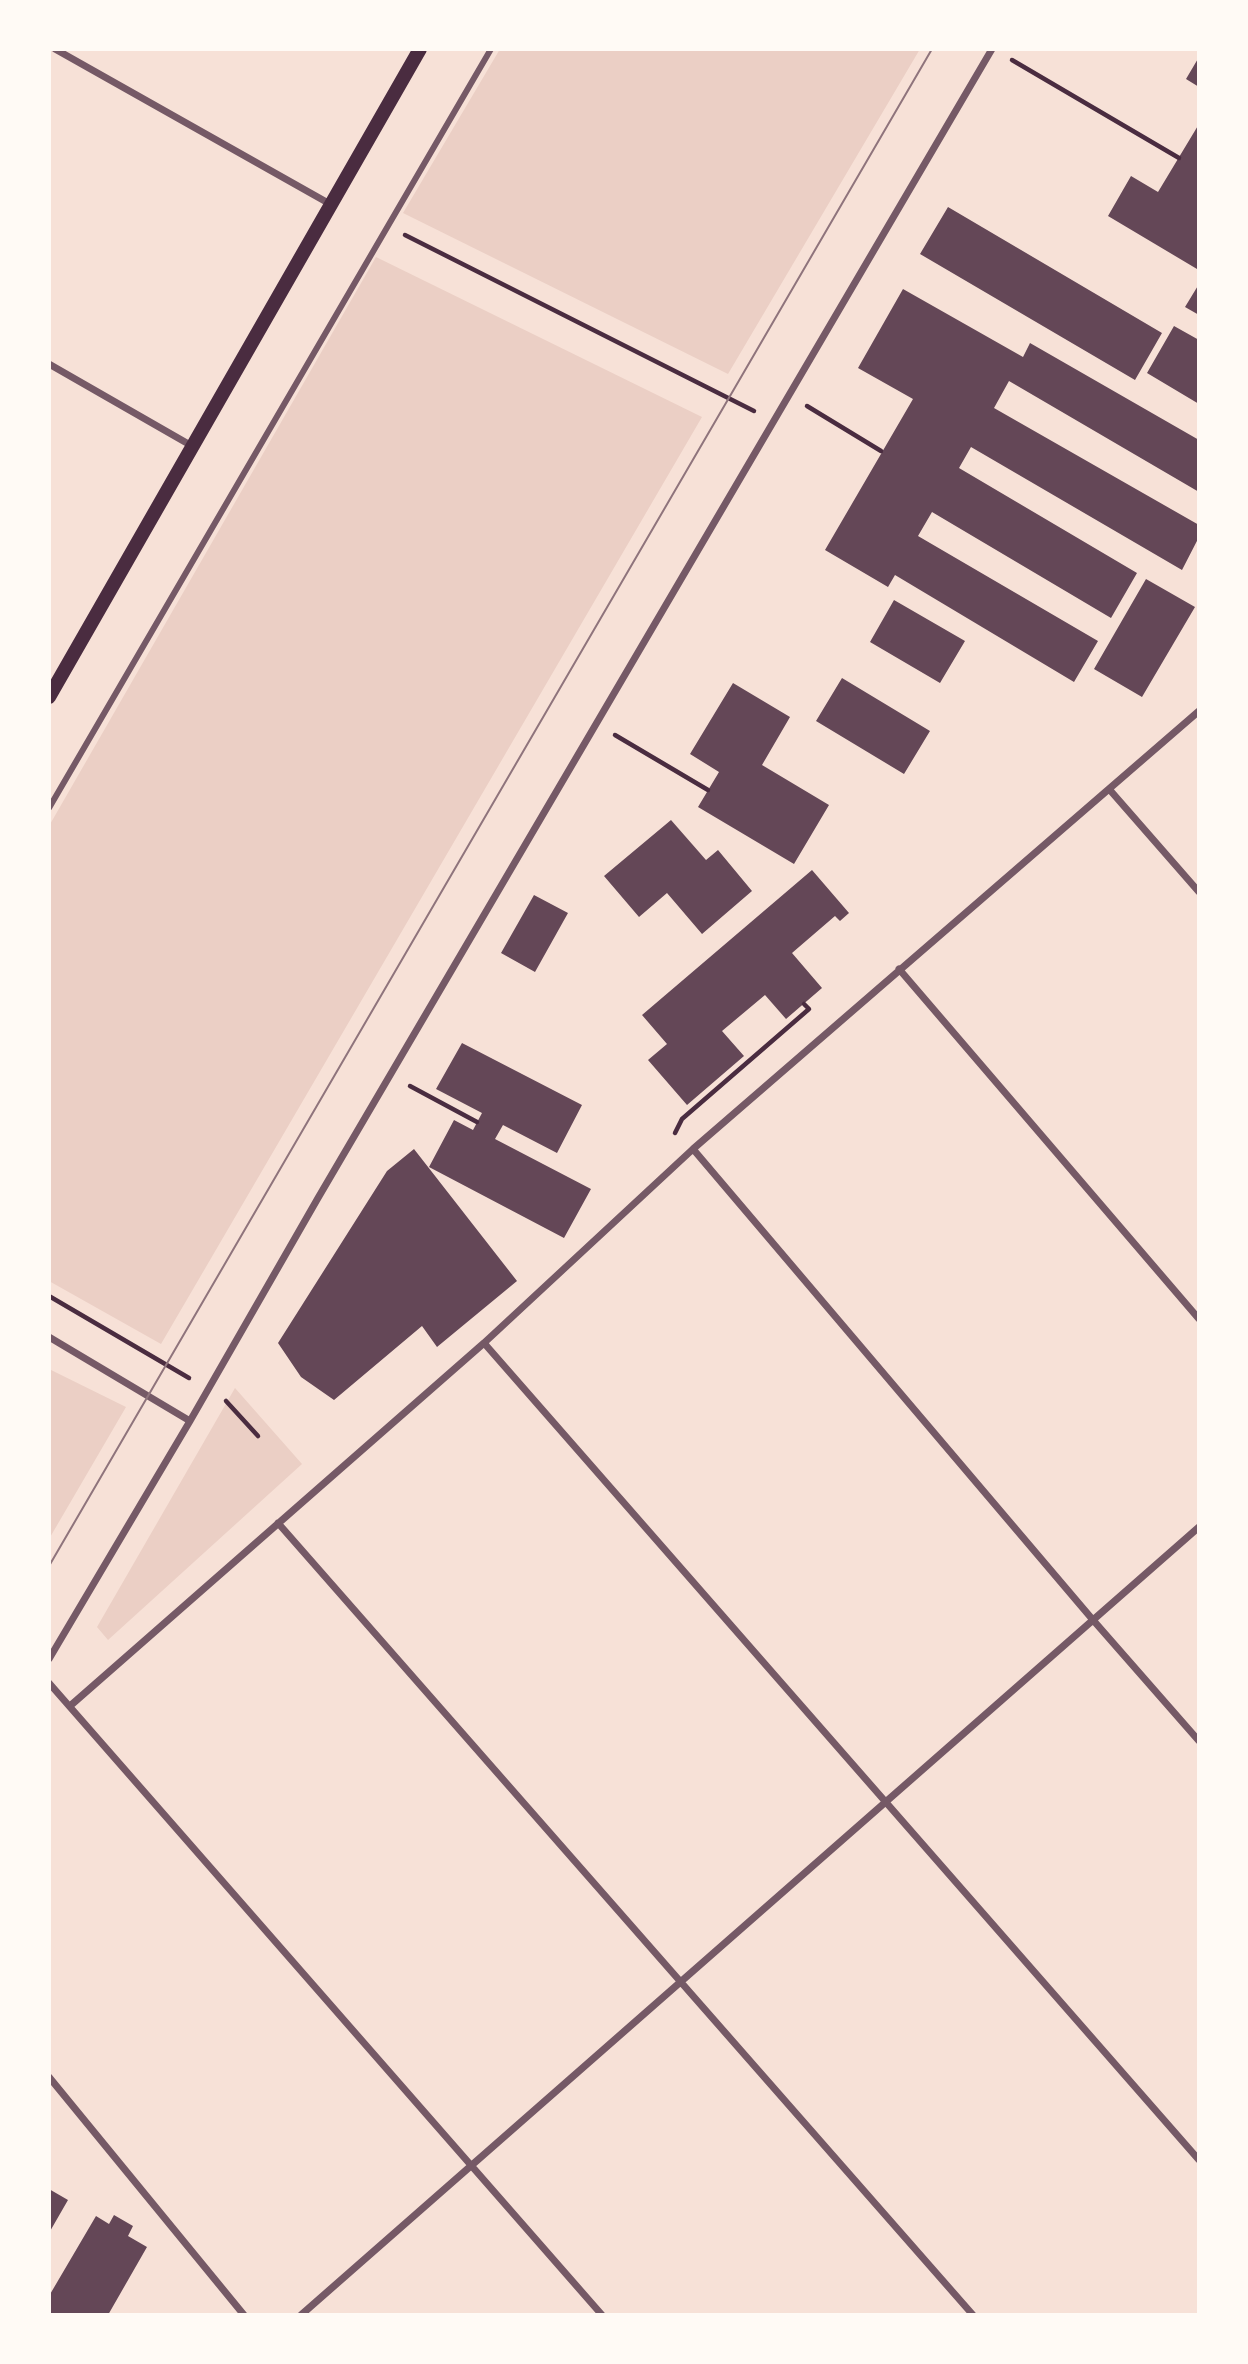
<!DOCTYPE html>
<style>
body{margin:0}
#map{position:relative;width:1248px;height:2364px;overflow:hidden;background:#f7e1d7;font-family:"IBM Plex Sans",sans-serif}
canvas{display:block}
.frame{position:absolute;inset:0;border:51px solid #fffaf5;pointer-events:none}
</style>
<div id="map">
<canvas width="1248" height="2364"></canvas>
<div class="frame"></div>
</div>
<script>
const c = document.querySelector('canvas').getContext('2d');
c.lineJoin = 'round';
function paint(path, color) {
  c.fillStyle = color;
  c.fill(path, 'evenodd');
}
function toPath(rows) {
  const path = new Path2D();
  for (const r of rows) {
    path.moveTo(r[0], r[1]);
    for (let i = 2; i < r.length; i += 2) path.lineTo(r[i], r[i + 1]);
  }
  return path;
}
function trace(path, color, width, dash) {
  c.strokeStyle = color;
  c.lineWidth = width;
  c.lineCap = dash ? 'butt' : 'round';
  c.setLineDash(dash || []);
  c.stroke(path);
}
paint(toPath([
 [500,49,920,49,728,374,403,213],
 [376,257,702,417,161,1344,49,1281,49,826],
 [49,1369,126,1407,49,1539],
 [235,1388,302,1464,108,1640,97,1627]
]), '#ebcfc5');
paint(toPath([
 [1199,57,1199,87,1186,79],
 [1199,124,1199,266,1197,269,1108,216,1131,176,1158,192],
 [948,207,1162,333,1135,380,920,254],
 [1199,284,1199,315,1185,307],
 [903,289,1023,357,1030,343,1199,440,1199,492,1009,381,994,408,1199,525,1199,537,1182,570,971,447,959,468,1137,573,1111,618,932,512,918,536,1098,641,1074,682,895,575,888,587,825,550,913,399,858,368],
 [1174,326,1199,340,1199,404,1147,373],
 [1146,579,1195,607,1142,697,1094,669],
 [894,600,965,641,940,683,870,642],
 [842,678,930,731,904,774,816,721],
 [733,683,790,717,762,765,829,805,794,864,698,807,719,772,690,754],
 [671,820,706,860,718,850,752,891,702,934,667,893,639,917,604,876],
 [812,870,849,913,840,921,835,916,792,953,822,988,786,1019,765,995,722,1031,744,1056,687,1105,648,1060,667,1044,642,1015],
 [534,895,568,913,535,972,501,953],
 [462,1043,582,1105,557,1153,503,1125,495,1139,591,1189,564,1238,429,1167,454,1120,473,1130,482,1113,436,1089],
 [414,1149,517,1281,437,1347,422,1326,334,1400,301,1377,278,1343,387,1171],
 [49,2189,68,2200,49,2233],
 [114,2215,133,2226,128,2236,147,2247,108,2315,49,2315,49,2296,96,2216,109,2224]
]), '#644757');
trace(toPath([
 [1012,60,1179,158],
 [405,235,754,411],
 [807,406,881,451],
 [615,735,708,790],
 [410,1086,477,1122],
 [675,1133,682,1119,809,1009,804,1004],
 [49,1296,189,1378],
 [226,1401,258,1436]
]), '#4a2c40', 4.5);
trace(toPath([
 [49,808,491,49]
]), '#755966', 6);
trace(toPath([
 [55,49,330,204],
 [49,364,192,446],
 [1109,789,1199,892],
 [899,969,1199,1319],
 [693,1149,1093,1620,1199,1741],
 [49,1337,190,1421],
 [484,1343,1199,2160],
 [278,1523,973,2315],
 [49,1659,190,1421,318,1198,992,49],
 [49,1683,602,2315],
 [70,1706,484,1343,693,1149,1199,711],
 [49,2077,244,2315],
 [301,2315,1199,1527]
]), '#755966', 7);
trace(toPath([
 [49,697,420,49]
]), '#4a2c40', 14);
trace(toPath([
 [49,1566,932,49]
]), '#8f747c', 2);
</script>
